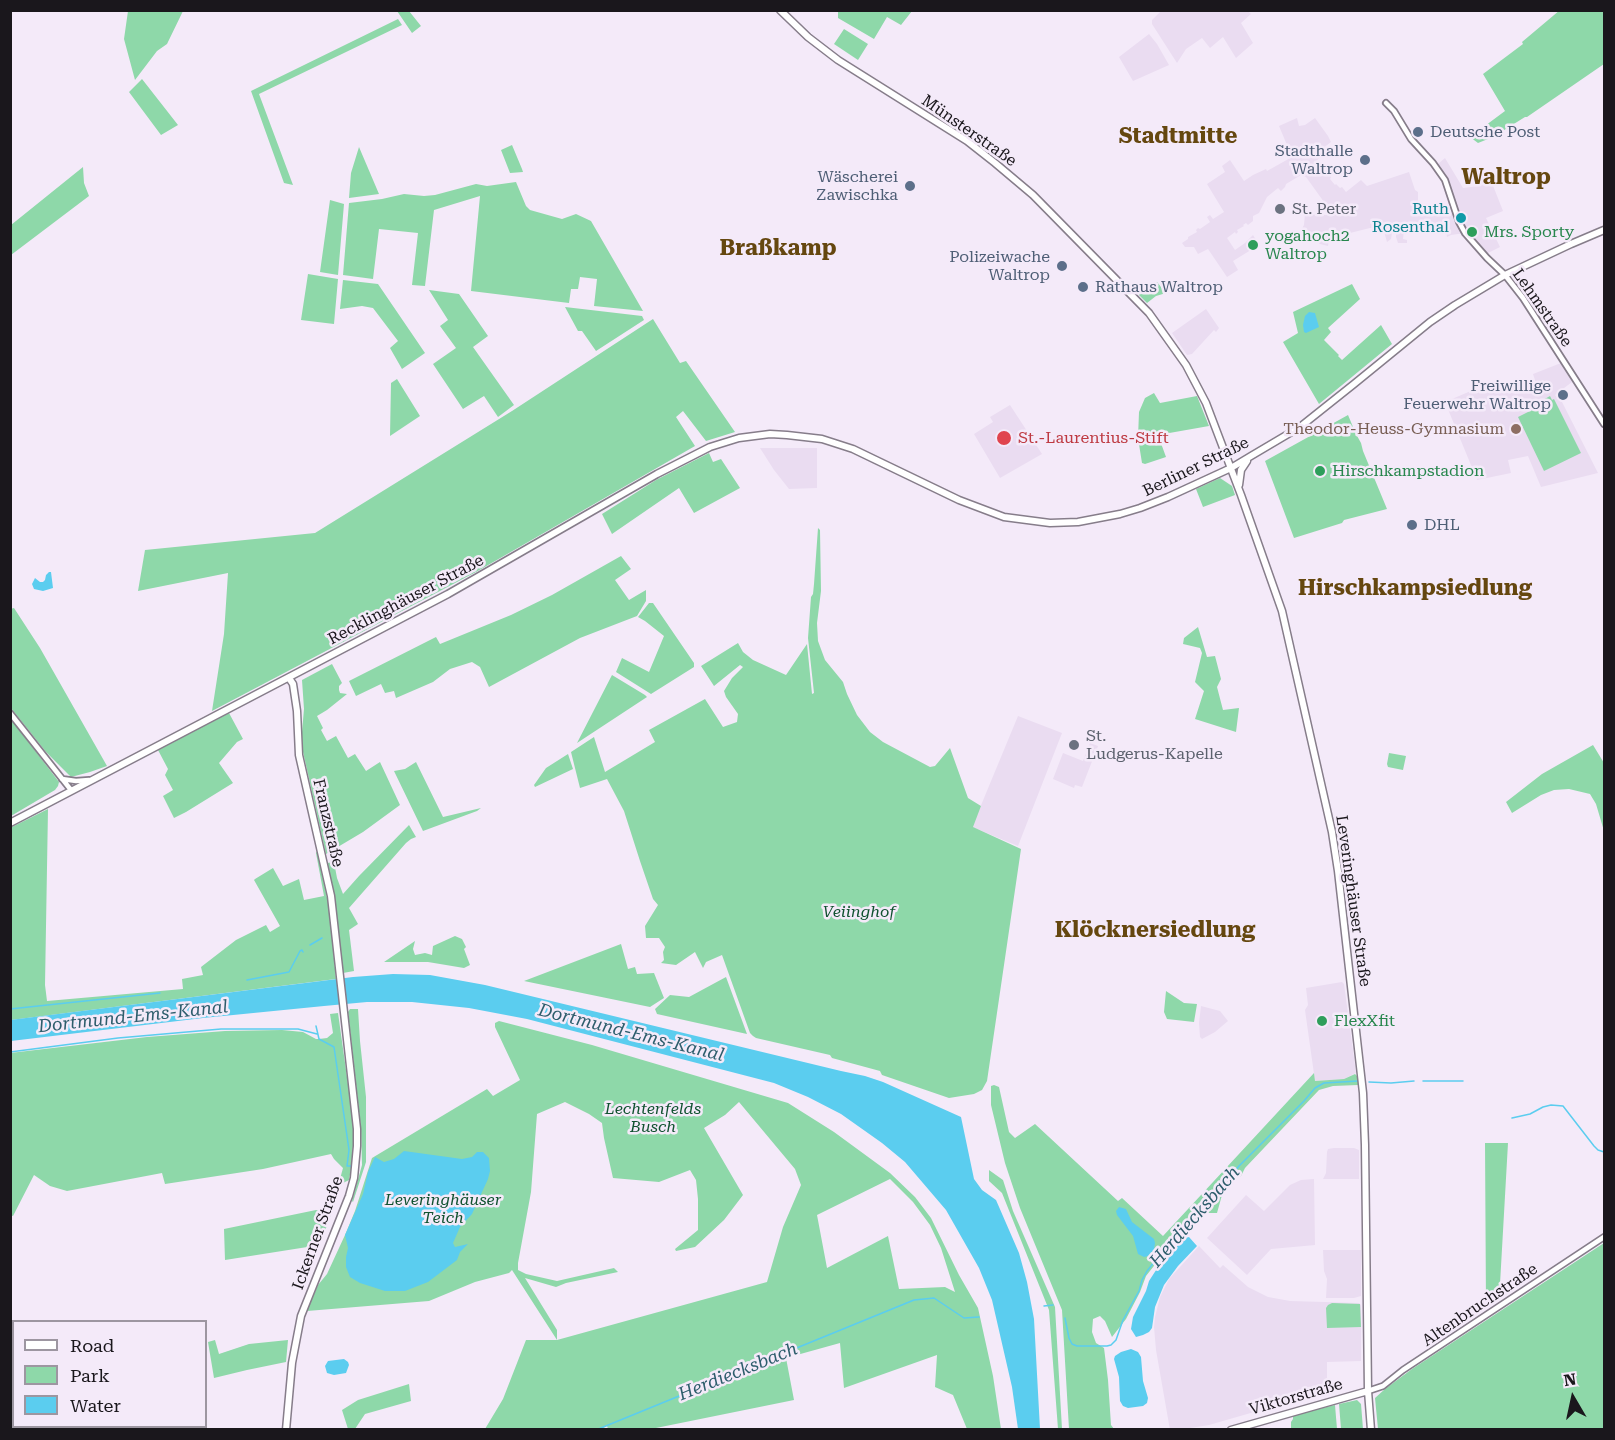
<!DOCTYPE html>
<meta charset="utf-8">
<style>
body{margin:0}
#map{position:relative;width:1615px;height:1440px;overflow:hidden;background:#f4eaf9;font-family:"Roboto Serif",serif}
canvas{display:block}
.frame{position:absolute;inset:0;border:12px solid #1a171c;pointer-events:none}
.legend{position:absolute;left:12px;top:1320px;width:195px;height:108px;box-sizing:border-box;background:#f4eaf9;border:2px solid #9d96a1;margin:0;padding:8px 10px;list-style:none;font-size:18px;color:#1a171c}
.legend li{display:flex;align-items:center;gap:12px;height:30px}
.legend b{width:30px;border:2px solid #9d96a1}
.north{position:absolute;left:1543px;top:1368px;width:60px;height:60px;-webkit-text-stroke:4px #f4eaf9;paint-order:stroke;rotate:351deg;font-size:16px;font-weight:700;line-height:24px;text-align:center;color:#1a171c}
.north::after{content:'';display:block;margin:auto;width:21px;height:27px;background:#1a171c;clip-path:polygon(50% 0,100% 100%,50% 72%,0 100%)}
</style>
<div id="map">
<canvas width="1615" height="1440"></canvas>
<div class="frame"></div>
<ul class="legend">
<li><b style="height:8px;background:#fff"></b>Road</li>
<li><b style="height:16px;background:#8ed8a9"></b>Park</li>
<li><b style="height:16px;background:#5bcdef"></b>Water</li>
</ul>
<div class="north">N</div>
</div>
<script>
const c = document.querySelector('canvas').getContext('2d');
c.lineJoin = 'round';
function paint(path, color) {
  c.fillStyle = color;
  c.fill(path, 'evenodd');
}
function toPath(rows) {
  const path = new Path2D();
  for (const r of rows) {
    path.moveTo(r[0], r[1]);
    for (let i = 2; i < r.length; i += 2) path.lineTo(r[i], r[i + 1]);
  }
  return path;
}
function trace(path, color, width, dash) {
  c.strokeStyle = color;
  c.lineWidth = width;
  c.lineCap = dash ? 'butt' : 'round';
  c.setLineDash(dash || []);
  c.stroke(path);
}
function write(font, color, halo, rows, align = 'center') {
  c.font = font + ' "Roboto Serif",serif';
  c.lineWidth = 5;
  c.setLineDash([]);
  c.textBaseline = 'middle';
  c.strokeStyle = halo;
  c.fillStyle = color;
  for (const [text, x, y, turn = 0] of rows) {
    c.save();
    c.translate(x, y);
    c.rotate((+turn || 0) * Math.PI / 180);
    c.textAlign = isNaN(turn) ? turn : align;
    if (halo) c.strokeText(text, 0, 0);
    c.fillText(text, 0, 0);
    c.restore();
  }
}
paint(toPath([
 [1161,11,1248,11,1251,14,1241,23,1253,43,1236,58,1223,37,1210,48,1202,38,1186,49,1177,63,1152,24,1152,20],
 [1149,34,1157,44,1169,65,1133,81,1119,57],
 [1297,118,1299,126,1305,125,1315,118,1328,136,1331,142,1318,152,1322,156,1316,161,1325,171,1327,170,1331,177,1330,179,1335,185,1336,184,1340,188,1342,187,1346,192,1361,180,1367,186,1409,172,1415,190,1418,192,1418,213,1456,212,1448,184,1448,178,1438,164,1445,158,1463,188,1479,186,1479,182,1490,178,1503,211,1486,218,1500,247,1488,253,1471,241,1465,233,1451,235,1447,237,1446,231,1409,227,1408,230,1404,230,1403,239,1407,240,1407,243,1398,243,1396,237,1396,227,1393,227,1391,239,1387,242,1383,228,1388,227,1388,225,1382,226,1382,229,1376,226,1376,230,1373,231,1372,228,1370,228,1350,233,1350,236,1338,236,1338,239,1329,239,1328,246,1320,244,1301,230,1304,225,1305,214,1326,215,1329,215,1329,211,1327,211,1324,202,1306,177,1301,175,1286,184,1285,187,1281,191,1278,188,1267,197,1259,213,1253,216,1253,221,1248,225,1246,223,1243,225,1244,226,1237,230,1238,232,1236,234,1235,232,1227,238,1235,250,1245,243,1253,235,1259,245,1233,261,1238,270,1227,277,1208,249,1198,254,1194,247,1185,247,1182,243,1188,239,1188,237,1197,232,1196,230,1198,228,1200,229,1210,222,1207,217,1210,215,1213,219,1224,212,1207,184,1225,172,1222,166,1230,160,1244,181,1253,175,1266,169,1267,171,1292,157,1279,126],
 [1206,309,1219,328,1216,332,1214,330,1192,354,1187,355,1172,333],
 [1561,363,1572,382,1555,395,1561,402,1562,402,1598,473,1541,487,1528,456,1508,460,1511,473,1477,480,1475,470,1473,470,1445,402,1473,390,1475,393,1511,381,1515,394,1537,386,1533,374],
 [1010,405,1042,454,1000,478,974,434,993,422,990,417],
 [760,448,817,448,817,488,789,489,774,470],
 [1018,716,1062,733,1018,846,972,827],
 [1090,743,1098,746,1082,787,1075,785,1074,788,1053,779,1063,753,1083,761],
 [1342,982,1344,984,1356,1073,1344,1079,1315,1081,1305,1010,1308,1005,1306,988],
 [1201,1006,1220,1011,1228,1021,1215,1032,1202,1039,1200,1037,1199,1023],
 [1334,1148,1354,1148,1359,1150,1359,1179,1323,1179,1326,1173,1327,1152,1328,1149],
 [1314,1179,1315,1245,1271,1249,1247,1275,1207,1238,1246,1195,1264,1211,1290,1185,1301,1180],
 [1199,1246,1220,1268,1223,1265,1248,1287,1268,1297,1290,1301,1359,1303,1361,1305,1361,1361,1327,1362,1327,1391,1209,1425,1184,1429,1170,1430,1156,1350,1154,1327,1155,1317,1160,1297,1169,1279],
 [1323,1250,1361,1250,1361,1296,1354,1298,1326,1298,1327,1279,1324,1271]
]), '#eadcf1');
paint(toPath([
 [1560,10,1604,11,1604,64,1527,117,1525,117,1493,137,1478,143,1470,137,1505,111,1483,74,1523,44,1522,42],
 [128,11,183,11,167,44,157,51,135,80,124,39],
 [397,11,409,11,421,26,412,33],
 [838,11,838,10,912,11,901,25,887,17,874,39,838,18],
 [398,19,402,25,259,94,293,185,284,183,251,91],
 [844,29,868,44,858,60,834,44],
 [142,79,178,125,161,135,129,92],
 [512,145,522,169,523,172,510,173,501,150],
 [359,147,379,194,349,198,351,173],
 [83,167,84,183,89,196,11,255,11,225],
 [516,182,526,206,530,210,562,219,576,214,591,221,643,311,594,306,597,279,580,277,578,289,571,289,569,303,471,291,480,196,434,210,425,286,412,285,418,233,379,229,373,279,343,275,349,203,382,199,404,194,424,196,435,195,476,184,487,186],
 [330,200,344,204,338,275,320,272],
 [308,274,338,279,334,324,301,320],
 [343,280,378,284,425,353,402,369,390,348,398,341,373,308,362,306,340,309],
 [1157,282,1166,293,1156,296,1147,303,1139,295,1140,290,1151,283,1153,285],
 [1352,284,1360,299,1328,328,1331,332,1324,340,1339,355,1338,356,1342,360,1381,325,1392,344,1319,404,1283,342,1298,333,1293,312],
 [429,290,459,294,488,336,473,347,514,405,498,417,484,396,463,409,433,364,456,348,440,326,448,320],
 [565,307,642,316,644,320,596,351,582,331,578,331],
 [653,319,680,363,686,361,735,432,706,441,683,411,676,417,695,446,476,572,212,711,224,634,228,573,138,591,145,550,315,533,512,411],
 [397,379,420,416,390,436,391,383],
 [1154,393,1160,403,1197,396,1209,426,1158,435,1166,457,1145,464,1142,463,1138,438,1139,412,1145,398],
 [1550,396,1552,400,1554,399,1581,453,1544,471,1518,417,1544,404,1543,400],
 [1348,415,1356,434,1361,443,1363,451,1387,509,1344,520,1342,523,1294,538,1265,461],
 [709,453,713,462,721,459,740,488,694,513,679,488,612,534,602,514,656,480],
 [1220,478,1232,486,1235,495,1203,507,1196,489],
 [818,528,820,530,821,591,817,623,818,641,825,660,843,682,847,694,857,715,870,732,883,742,930,767,935,766,950,748,968,798,981,806,973,827,1021,849,987,1081,982,1090,974,1094,949,1098,882,1075,880,1071,832,1058,830,1055,756,1038,753,1036,750,1033,722,955,706,962,703,968,695,952,676,965,661,963,664,960,663,952,665,947,659,938,646,938,645,926,658,905,653,899,640,861,624,811,607,779,580,788,571,752,594,737,605,772,655,742,649,730,705,699,723,727,737,722,738,714,726,697,724,691,732,678,743,667,740,665,714,686,701,666,738,643,743,652,753,660,786,675,807,644,812,694,814,693,808,638,811,597,813,594,814,584],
 [621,556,631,569,615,580,629,600,646,590,646,601,637,616,580,638,489,687,480,667,472,662,450,669,433,682,396,698,394,691,385,693,381,684,356,696,349,681,436,637,440,644,511,615,552,595],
 [649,603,653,603,694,663,694,667,651,694,616,672,622,658,649,672,664,636,645,621,638,617],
 [14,608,40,648,107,766,90,772,71,777,46,752,11,708,10,609],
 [1198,627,1207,657,1215,656,1221,679,1217,687,1223,710,1239,708,1236,732,1195,719,1204,691,1195,682,1202,653,1200,648,1183,644,1184,638],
 [332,664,342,683,339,686,339,690,340,693,347,694,327,710,317,716,323,728,321,730,327,741,336,736,348,758,355,754,366,771,380,762,400,805,363,832,326,854,301,743,304,709,302,680],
 [612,675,645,695,647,697,577,743],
 [229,713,243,739,237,742,219,763,233,783,186,812,174,818,163,796,173,790,165,775,168,769,158,750],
 [11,719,59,782,58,786,55,790,11,816],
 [1593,745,1604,763,1604,831,1596,804,1590,794,1569,789,1554,790,1541,795,1512,813,1506,802,1542,774],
 [1389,753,1406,756,1403,770,1388,767,1387,764],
 [568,754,573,769,535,787,534,785,546,768],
 [416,762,443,817,481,808,477,811,423,831,394,771,405,769],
 [48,809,45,985,47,1001,183,989,182,979,203,975,201,967,236,940,266,925,270,932,280,926,254,880,255,879,273,868,283,886,299,879,304,900,324,896,316,853,317,851,329,907,336,979,11,1020,10,828],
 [409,825,416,837,411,839,406,843,349,908,358,924,349,930,354,971,343,973,333,887,327,863,334,862,337,878,343,894,359,876],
 [455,936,462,939,466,947,464,949,470,965,464,968,428,962,384,962,415,941,413,949,415,955,425,953,432,955,433,946],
 [621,944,628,969,635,967,637,974,654,973,664,998,650,1007,524,981],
 [726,977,747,1034,657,1014,655,1009,670,995,689,997],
 [1166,991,1184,1003,1197,1004,1194,1022,1167,1019,1164,1012],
 [350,1009,358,1009,360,1041,366,1097,366,1162,353,1202,352,1201,362,1165,361,1129,348,1012],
 [338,1013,354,1127,352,1164,349,1180,343,1183,340,1179,343,1168,334,1159,331,1154,263,1169,165,1184,162,1173,67,1191,50,1186,34,1175,13,1216,10,1215,10,1053,147,1037,225,1031,282,1030,303,1032,316,1039,319,1039,327,1038,333,1033,330,1014],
 [499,1021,592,1045,788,1103,834,1132,890,1173,915,1197,931,1218,959,1275,978,1308,993,1376,1001,1429,967,1429,953,1395,935,1387,937,1355,844,1388,840,1343,786,1358,794,1400,651,1429,608,1429,607,1426,599,1430,485,1429,503,1399,526,1340,557,1340,512,1270,509,1273,475,1282,429,1301,307,1311,318,1285,327,1274,345,1235,355,1211,372,1158,487,1089,493,1096,520,1080,495,1027,495,1023],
 [565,1102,589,1114,602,1123,604,1138,613,1178,659,1182,690,1170,696,1180,698,1199,698,1230,675,1249,676,1251,695,1247,724,1220,743,1195,704,1128,725,1115,739,1102,795,1169,801,1185,783,1227,767,1282,557,1340,557,1330,525,1278,556,1287,566,1283,618,1272,614,1268,557,1281,526,1274,518,1270,518,1263,531,1192,537,1114],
 [890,1179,913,1202,930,1225,941,1248,955,1292,945,1287,899,1289,888,1236,827,1268,817,1215],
 [1314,1073,1315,1081,1344,1079,1355,1074,1358,1077,1358,1085,1333,1086,1319,1090,1245,1168,1241,1176,1234,1179,1222,1195,1217,1213,1208,1213,1201,1215,1161,1257,1146,1276,1140,1292,1126,1319,1112,1337,1105,1321,1100,1316,1093,1319,1092,1332,1096,1343,1104,1348,1108,1380,1111,1425,1114,1429,1069,1429,1062,1310,1020,1208,1005,1163,991,1105,991,1086,994,1085,999,1087,1009,1132,1015,1138,1035,1124,1118,1201,1122,1198,1163,1236],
 [1485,1143,1508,1143,1500,1284,1516,1285,1522,1280,1524,1283,1486,1307],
 [989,1170,1003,1180,1013,1211,1055,1307,1062,1429,1058,1429,1049,1310,1002,1193,989,1181],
 [316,1210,331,1214,320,1245,225,1260,224,1229],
 [1604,1243,1604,1429,1378,1429,1375,1398,1385,1389,1412,1369],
 [1332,1303,1360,1304,1361,1327,1327,1328,1326,1308,1328,1305],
 [215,1340,219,1354,249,1344,288,1340,286,1362,247,1370,214,1378,208,1342],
 [409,1384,411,1401,365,1414,355,1429,348,1429,342,1410,358,1400],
 [1357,1400,1361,1404,1363,1429,1341,1429,1339,1404],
 [1335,1405,1337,1429,1291,1430,1291,1422,1293,1419,1293,1415]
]), '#8ed8a9');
paint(toPath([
 [1309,312,1315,313,1319,327,1306,333,1304,332,1303,325,1305,316],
 [49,572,51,572,53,588,43,591,34,589,32,584,35,578,40,582,43,582,45,580,46,575],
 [393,974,430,975,485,985,841,1071,865,1076,883,1082,961,1117,974,1179,982,1190,996,1200,1019,1253,1027,1282,1034,1319,1040,1429,1018,1429,1012,1387,992,1300,979,1268,946,1210,905,1162,882,1143,841,1114,808,1097,774,1083,527,1019,469,1008,412,1002,367,1002,324,1006,203,1018,11,1041,10,1020,353,977],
 [404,1151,462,1159,472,1157,477,1152,483,1152,489,1158,490,1171,488,1179,472,1214,460,1227,453,1243,455,1247,468,1244,460,1252,457,1260,428,1282,405,1291,385,1291,360,1283,350,1277,346,1267,346,1257,348,1248,345,1235,363,1194,368,1172,375,1157,384,1162,394,1159],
 [1119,1207,1126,1209,1132,1222,1154,1239,1155,1243,1154,1250,1148,1256,1144,1257,1138,1254,1133,1236,1117,1215,1116,1211],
 [1189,1237,1197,1246,1178,1266,1164,1285,1155,1307,1152,1328,1149,1332,1143,1335,1136,1337,1131,1329,1133,1317,1146,1291,1149,1281,1160,1264,1170,1256,1172,1251,1185,1238],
 [1131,1349,1138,1352,1141,1357,1143,1381,1148,1398,1147,1403,1143,1406,1128,1408,1123,1406,1120,1401,1119,1377,1114,1359,1115,1356,1121,1352],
 [344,1359,348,1362,349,1365,346,1373,334,1375,327,1373,325,1366,328,1361]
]), '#5bcdef');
trace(toPath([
 [310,945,322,938],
 [247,980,289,972,300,951,302,950,303,952],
 [10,1009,160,993],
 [316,1026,319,1039,334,1047,347,1136,349,1150,347,1166,352,1166],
 [10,1052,118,1038,221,1029,298,1029,317,1034],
 [1423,1081,1463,1081],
 [1369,1082,1391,1083,1414,1081],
 [1512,1118,1530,1114,1543,1107,1551,1105,1563,1106,1594,1146,1598,1150,1604,1152],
 [1044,1306,1053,1305],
 [1065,1318,1069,1338,1072,1344,1077,1346,1107,1346,1111,1345,1116,1340,1123,1320,1139,1291,1142,1280,1147,1271,1159,1256,1210,1200,1239,1166,1304,1101,1315,1088,1324,1083,1358,1081],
 [596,1430,914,1300,934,1298,964,1318,979,1317]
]), '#5bcdef', 1.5);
const minor = toPath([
 [1386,103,1394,111,1411,139,1433,163,1445,180,1459,222,1465,233,1487,258,1505,275,1523,298,1604,424],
 [10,713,71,790],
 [62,779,76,781,89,780],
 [1368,1391,1383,1386,1403,1370,1604,1237]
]);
const major = toPath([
 [780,10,808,37,838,60,967,141,995,163,1033,195,1149,313,1186,365,1206,403,1241,495,1282,611,1332,832,1338,871,1363,1093,1365,1145,1368,1391,1371,1430],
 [1239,485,1241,470,1247,461],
 [10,823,448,594,657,474,710,447,739,438,770,434,787,435,822,439,853,449,959,500,1004,517,1050,523,1078,522,1120,514,1140,508,1168,497,1231,468,1251,456,1300,427,1354,384,1430,322,1455,305,1505,275,1571,244,1604,230],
 [286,1430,292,1363,301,1316,349,1196,354,1178,357,1146,357,1129,331,896,299,755,297,711,293,684,289,678],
 [1231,1430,1368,1391]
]);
trace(minor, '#867d8a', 8);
trace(major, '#867d8a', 9);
trace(minor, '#fff', 4.5);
trace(major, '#fff', 6);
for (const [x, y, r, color] of [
 [1418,132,6,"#5c6f8a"],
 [1365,160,6,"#5c6f8a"],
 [910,186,6,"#5c6f8a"],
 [1280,209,6,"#6b7280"],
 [1461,218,6,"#0f9aa8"],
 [1472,232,6,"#2e9e5b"],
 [1253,245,6,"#2e9e5b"],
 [1062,266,6,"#5c6f8a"],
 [1083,287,6,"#5c6f8a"],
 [1563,395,6,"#5c6f8a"],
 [1516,429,6,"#8d6e63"],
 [1004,438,8,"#e0444e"],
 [1320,471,6,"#2e9e5b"],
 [1412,525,6,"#5c6f8a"],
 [1074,745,6,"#6b7280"],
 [1322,1021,6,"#2e9e5b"]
]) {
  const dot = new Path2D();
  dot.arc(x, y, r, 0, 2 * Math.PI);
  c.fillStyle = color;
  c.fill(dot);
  trace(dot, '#f4eaf9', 2);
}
write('16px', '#1a171c', '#f4eaf9', [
 ["Münsterstraße",969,131,35],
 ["Lehmstraße",1542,308,55],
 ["Berliner Straße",1196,467,-26],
 ["Recklinghäuser Straße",406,600,-28],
 ["Franzstraße",328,823,77],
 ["Leveringhäuser Straße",1353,901,82],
 ["Ickerner Straße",318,1233,-70],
 ["Altenbruchstraße",1480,1305,-34],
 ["Viktorstraße",1296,1397,-16]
]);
write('16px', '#4e5e75', '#f4eaf9', [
 ["Deutsche Post",1430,132,"left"],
 ["Stadthalle",1353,151],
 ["Waltrop",1353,169],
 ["Wäscherei",898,177],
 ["Zawischka",898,195],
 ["Polizeiwache",1050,257],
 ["Waltrop",1050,275],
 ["Rathaus Waltrop",1095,287,"left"],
 ["Freiwillige",1551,386],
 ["Feuerwehr Waltrop",1551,404],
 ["DHL",1424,525,"left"]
], 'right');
write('16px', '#5b616d', '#f4eaf9', [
 ["St. Peter",1292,209],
 ["St.",1086,736],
 ["Ludgerus-Kapelle",1086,754]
], 'left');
write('16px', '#0d838f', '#f4eaf9', [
 ["Ruth",1449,209],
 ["Rosenthal",1449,227]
], 'right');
write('16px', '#27864d', '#f4eaf9', [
 ["Mrs. Sporty",1484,232],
 ["yogahoch2",1265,236],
 ["Waltrop",1265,254],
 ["Hirschkampstadion",1332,471],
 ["FlexXfit",1334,1021]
], 'left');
write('16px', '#785e54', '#f4eaf9', [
 ["Theodor-Heuss-Gymnasium",1504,429]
], 'right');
write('16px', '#be3a42', '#f4eaf9', [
 ["St.-Laurentius-Stift",1018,438]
], 'left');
write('italic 16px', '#105230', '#f4eaf9', [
 ["Veiinghof",859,912],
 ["Lechtenfelds",653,1109],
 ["Busch",653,1127],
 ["Leveringhäuser",443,1200],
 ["Teich",443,1218]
]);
write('italic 18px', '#2d5d6c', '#f4eaf9', [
 ["Dortmund-Ems-Kanal",133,1017,-6],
 ["Dortmund-Ems-Kanal",631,1033,14],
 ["Herdiecksbach",1195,1217,-49],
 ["Herdiecksbach",738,1372,-22]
]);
write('bold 22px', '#65470f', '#f4eaf9', [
 ["Stadtmitte",1178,137],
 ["Waltrop",1506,178],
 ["Braßkamp",778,249],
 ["Hirschkampsiedlung",1415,589],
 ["Klöcknersiedlung",1155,931]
]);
</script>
